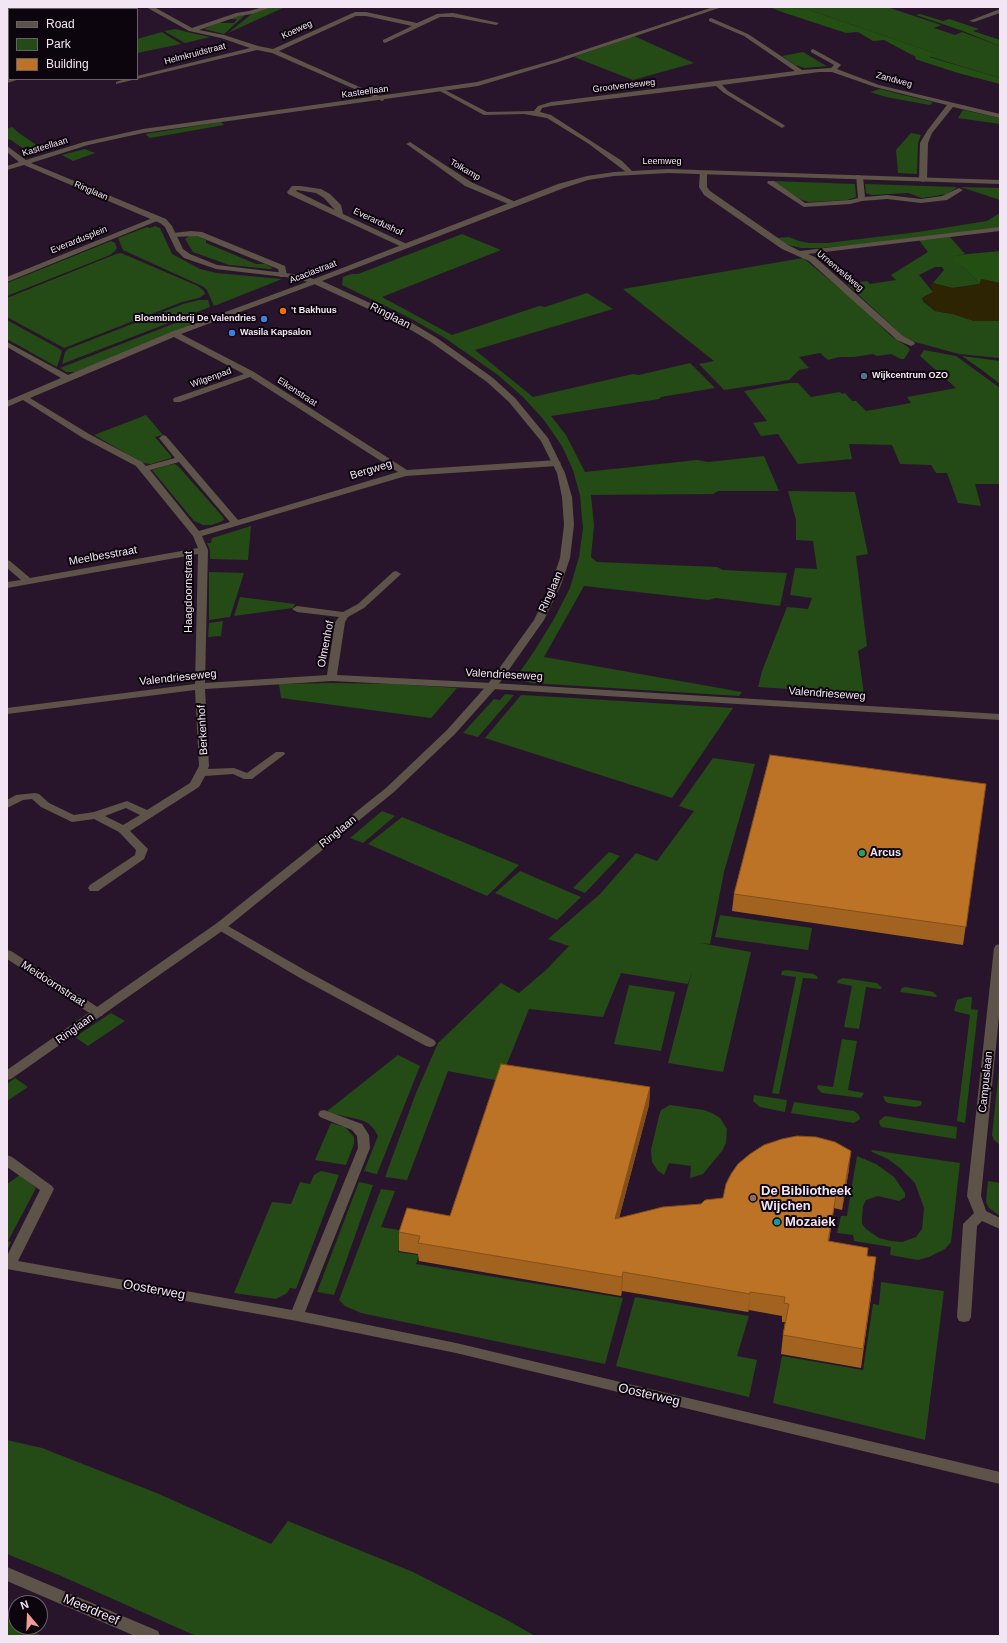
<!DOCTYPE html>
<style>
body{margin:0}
#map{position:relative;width:1007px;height:1643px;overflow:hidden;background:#29152b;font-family:Arial,sans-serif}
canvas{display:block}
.frame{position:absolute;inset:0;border:8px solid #f3e5f4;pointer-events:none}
.legend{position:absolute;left:8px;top:8px;width:130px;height:72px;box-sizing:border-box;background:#0d050e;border:1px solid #695f6a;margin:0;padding:5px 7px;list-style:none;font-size:12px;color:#f3e5f4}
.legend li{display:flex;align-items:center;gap:8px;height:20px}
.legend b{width:20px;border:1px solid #695f6a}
.north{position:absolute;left:8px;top:1595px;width:40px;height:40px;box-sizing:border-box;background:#0d050e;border:1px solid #695f6a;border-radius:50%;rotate:341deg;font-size:11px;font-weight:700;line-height:16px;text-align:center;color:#f3e5f4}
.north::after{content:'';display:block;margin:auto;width:14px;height:18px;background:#f59b97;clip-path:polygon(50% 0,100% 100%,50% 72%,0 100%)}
</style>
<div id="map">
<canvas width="1007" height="1643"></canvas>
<div class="frame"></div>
<ul class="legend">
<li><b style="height:5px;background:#5e5348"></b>Road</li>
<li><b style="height:11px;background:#244a16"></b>Park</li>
<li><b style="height:11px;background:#bc7325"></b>Building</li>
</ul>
<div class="north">N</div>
</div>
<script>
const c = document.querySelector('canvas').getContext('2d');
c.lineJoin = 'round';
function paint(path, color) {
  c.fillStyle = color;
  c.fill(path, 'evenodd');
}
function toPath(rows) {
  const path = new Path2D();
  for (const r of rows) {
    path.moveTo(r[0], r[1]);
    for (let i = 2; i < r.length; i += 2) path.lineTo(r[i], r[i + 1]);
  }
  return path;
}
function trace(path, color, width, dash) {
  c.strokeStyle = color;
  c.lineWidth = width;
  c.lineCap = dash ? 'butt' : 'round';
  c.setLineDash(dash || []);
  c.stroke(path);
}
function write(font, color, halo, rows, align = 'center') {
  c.font = font + ' Arial,sans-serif';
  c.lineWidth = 4;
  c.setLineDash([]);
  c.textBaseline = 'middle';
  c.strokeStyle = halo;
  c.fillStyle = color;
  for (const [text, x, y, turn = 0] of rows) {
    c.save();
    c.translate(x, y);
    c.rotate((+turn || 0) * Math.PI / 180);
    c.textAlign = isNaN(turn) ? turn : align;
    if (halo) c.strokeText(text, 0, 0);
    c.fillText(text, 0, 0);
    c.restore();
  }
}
paint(toPath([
 [272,7,285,7,228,33,253,13],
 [770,7,887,7,941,25,934,28,955,35,962,32,1000,46,1000,78,928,56,934,53,809,10,785,10,779,11],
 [246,14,224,34,204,29,218,23,234,23,237,19,228,19],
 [176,29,187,32,210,37,185,43,164,31],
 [162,32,181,44,137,53,137,39],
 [634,36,694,63,633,80,574,57],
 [803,52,823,64,827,66,805,68,795,65,782,56],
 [880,89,903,95,933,102,930,105,886,97,870,92],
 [963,110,1000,118,1000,124,958,118],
 [221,122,224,125,150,138,145,134],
 [12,127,19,133,42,149,39,152,31,154,11,140,7,139,7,129],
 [911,133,921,135,918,143,917,174,898,173,896,150],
 [85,149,95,153,73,161,62,155],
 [772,181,855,184,856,197,847,200,809,202,799,199],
 [865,184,956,187,956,188,947,194,922,198,908,193,871,195,866,193],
 [960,187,1000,188,1000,200,985,195],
 [1000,213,1000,228,862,244,822,248,801,248,788,245,777,238,789,237,799,241,809,243,827,243,918,232,987,221],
 [155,226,160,228,172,254,200,269,217,273,282,279,214,306,207,290,204,287,123,250,118,238,147,227,150,228],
 [462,234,501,250,382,297,452,335,539,306,545,307,587,293,613,309,475,350,533,397,633,374,639,375,690,363,715,388,661,397,659,399,551,416,566,435,585,472,697,460,708,462,764,456,779,491,718,491,713,494,591,495,594,526,591,557,597,562,717,567,723,570,787,573,780,606,716,598,708,600,584,586,544,657,742,692,739,696,532,683,515,679,535,650,554,619,570,588,579,557,583,528,582,518,580,495,573,470,562,446,544,420,523,397,498,375,445,338,410,318,342,285,343,277,351,274,358,274],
 [189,236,197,236,206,240,206,243,256,264,265,264,273,268,270,269,229,265,193,252,185,239],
 [950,237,965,254,957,256,960,266,966,269,980,284,952,288,933,283,944,270,942,267,935,267,919,275,933,292,922,298,923,301,935,311,953,314,974,321,1000,321,1000,358,959,354,915,342,905,338,847,284,867,281,870,284,896,280,891,275,928,252,919,240],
 [111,241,115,243,117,248,116,250,110,255,7,296,7,283],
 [121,253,198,286,204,291,205,294,199,298,182,302,64,348,7,317,7,298,116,254],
 [803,258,855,301,891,336,908,347,910,350,904,359,901,359,891,354,877,356,873,354,854,357,839,357,828,360,820,353,799,357,809,368,799,370,789,380,724,390,699,364,714,361,623,289],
 [199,300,208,300,210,307,62,364,65,352,68,349,183,304],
 [201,313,209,317,76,372,66,372,60,368],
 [7,320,58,348,62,351,57,367,7,339],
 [924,350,956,356,1000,388,1000,484,975,484,981,506,958,503,947,473,936,473,931,465,900,464,892,445,849,444,852,459,798,464,778,434,761,436,753,423,767,421,744,391,789,383,798,383,811,397,840,392,842,394,845,393,852,401,856,401,866,411,911,403,907,397,956,388,920,356],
 [146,415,163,435,155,437,171,456,171,458,151,464,143,463,94,435],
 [175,464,178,466,223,517,224,520,220,522,211,525,203,525,194,521,152,470,168,465],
 [788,491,855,492,868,554,856,556,867,646,858,651,864,694,758,687,762,671,787,607,808,609,812,598,790,595,795,568,817,569,813,541,796,540,796,520],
 [251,526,248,560,210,559,210,550,207,543,211,543,212,538],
 [209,572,244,573,230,617,209,620],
 [240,597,295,604,293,608,234,616],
 [223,621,221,636,208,637,209,623],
 [331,683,395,684,457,688,431,718,281,698,279,684],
 [505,694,514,695,478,737,463,733,494,699,500,700],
 [521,695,574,698,733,708,672,798,485,738],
 [713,758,755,764,724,872,710,944,700,943,751,952,723,1072,668,1063,692,971,688,984,621,973,603,1017,529,1009,500,1081,448,1071,407,1180,385,1177,416,1093,438,1043,501,983,519,993,546,970,569,946,548,939,600,894,636,853,657,861,694,811,679,806],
 [382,811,395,816,363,843,350,838],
 [402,817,519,865,487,896,368,844],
 [609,852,620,856,585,893,573,888],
 [520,871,581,897,557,920,495,893],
 [720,915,812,928,808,950,715,937],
 [787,970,813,974,817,976,818,979,803,978,779,1094,772,1093,796,977,781,975,782,971],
 [843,978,877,983,882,988,880,989,866,987,859,1029,844,1027,852,986,837,983,838,980],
 [629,985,675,992,661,1051,614,1044],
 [906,987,933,992,937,996,936,997,900,992,902,988],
 [966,997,972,997,971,1009,978,1010,965,1123,957,1121,970,1015,954,1011,957,1000],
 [111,1013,125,1021,88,1046,75,1037],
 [842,1039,857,1041,848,1090,864,1093,861,1098,822,1093,817,1088,818,1085,833,1087],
 [398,1055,420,1066,377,1174,364,1171,378,1136,374,1129,368,1123,361,1120,326,1112],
 [1000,1061,1000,1145,994,1140,992,1135],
 [15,1078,28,1087,7,1101,7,1084],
 [754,1095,787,1100,785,1112,760,1107,753,1101],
 [883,1096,921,1101,922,1103,920,1106,915,1107,888,1103,885,1101],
 [794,1102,854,1111,859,1115,860,1119,854,1123,791,1113],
 [670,1105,704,1110,712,1113,720,1118,727,1129,726,1143,722,1151,703,1174,690,1178,691,1166,669,1163,664,1175,658,1171,652,1162,651,1150,659,1116,661,1110],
 [885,1116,957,1127,956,1139,882,1127,880,1125,879,1121],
 [331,1123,345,1127,354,1137,354,1144,346,1165,315,1160],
 [871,1150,960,1163,951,1242,945,1249,929,1257,918,1260,890,1255,891,1247,854,1241,853,1235,837,1233,841,1216,847,1216,857,1156,876,1164,894,1177,905,1193,905,1197,899,1201,878,1196,866,1200,863,1206,862,1217,862,1224,866,1229,879,1238,891,1241,902,1242,916,1237,922,1229,924,1208,915,1183,900,1168,888,1159,872,1152],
 [321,1171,339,1175,296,1289,290,1288,287,1293,276,1299,234,1293,272,1202,291,1204,300,1182,310,1184,314,1175],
 [20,1175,36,1188,8,1241,11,1242,7,1251,7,1184],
 [988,1181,1000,1183,1000,1216,989,1208,986,1202],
 [359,1182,373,1185,334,1295,317,1292],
 [381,1189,395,1191,381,1227,405,1231,398,1252,419,1255,416,1264,623,1298,605,1364,361,1313,345,1306,339,1300],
 [881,1282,944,1291,925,1440,773,1403,782,1356,863,1370,873,1304,879,1305],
 [635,1297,749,1316,737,1356,757,1360,749,1397,616,1366],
 [7,1440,42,1448,159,1494,271,1544,288,1521,413,1572,507,1620,535,1636,196,1636,59,1575,7,1554],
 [7,1620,16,1624,16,1627,23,1627,43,1636,7,1636]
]), '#244a16');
paint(toPath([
 [792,9,809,10,934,53,929,57,1000,78,1000,84,958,73,915,59,916,57,884,40,873,41,858,32,846,33,779,11],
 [920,14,943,21,949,19,979,29,973,31,1000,40,1000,46,963,31,916,15],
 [1000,251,1000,283,981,279,980,284,966,269,960,266,953,260,956,256,968,254],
 [962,356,1000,361,1000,384,982,370]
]), '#244f13');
paint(toPath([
 [981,279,1000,283,1000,321,974,321,953,314,935,311,922,298,933,292,930,284,933,283,952,288,963,287,980,284]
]), '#2d2403');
paint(toPath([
 [57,7,67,7,63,9,53,9,57,7],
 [146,7,154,7,192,28,236,13,249,11,263,7,272,7,252,14,239,16,199,30,224,35,258,46,273,49,355,12,366,12,417,23,437,14,453,13,499,23,496,25,453,17,440,17,385,43,383,42,383,40,412,26,366,16,356,16,279,51,384,98,384,100,382,101,272,53,257,50,116,84,116,82,125,79,137,79,137,76,250,48,221,38,189,31,146,7],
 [1000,9,1000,13,974,22,969,21,1000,9],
 [7,17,9,18,9,22,7,21,7,17],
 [711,18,748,34,802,70,831,68,834,65,811,52,811,50,813,49,840,64,841,65,837,69,879,85,1000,114,1000,118,953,107,932,133,928,143,927,180,923,182,919,180,920,143,927,131,947,105,875,87,832,72,819,72,722,85,728,91,784,125,785,126,782,128,724,93,716,86,551,106,542,108,540,112,551,115,622,161,634,173,630,175,589,144,547,118,524,114,484,115,438,90,443,89,487,112,534,111,538,106,551,102,795,71,744,36,709,21,709,19,711,18],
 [7,79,20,79,7,83,7,79],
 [410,142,471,182,520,204,516,206,513,206,465,186,408,145,406,144,410,142],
 [700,171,706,171,707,173,707,187,710,191,788,245,800,251,1000,227,1000,231,808,254,815,257,903,336,914,342,915,344,911,346,897,340,809,261,782,249,704,195,699,187,700,171],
 [856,175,859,175,863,177,865,197,887,195,921,199,942,196,959,188,963,190,947,200,921,203,887,199,862,201,850,204,804,207,767,183,768,181,774,181,805,203,850,200,858,198,856,175],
 [292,186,300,186,321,189,330,194,341,205,343,214,411,246,407,248,404,248,288,194,287,192,292,186],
 [297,190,316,193,324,198,335,210,296,191,297,190],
 [155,217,158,217,162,219,7,282,7,277,155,217],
 [191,231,202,232,285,266,287,275,283,277,280,277,278,269,197,236,173,237,169,235,173,233,191,231],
 [315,279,318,279,318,283,181,334,254,372,407,470,557,460,561,463,557,466,406,476,202,536,208,550,205,683,327,675,335,622,339,617,297,612,292,609,297,606,343,612,358,604,393,572,396,571,401,574,399,576,364,608,348,617,345,622,337,675,492,683,1000,714,1000,720,492,689,332,681,205,689,209,766,208,769,234,768,247,773,276,752,284,752,285,754,252,779,244,779,233,774,205,776,199,787,130,831,148,849,144,859,98,891,90,891,88,888,90,885,135,855,136,850,119,832,94,819,72,822,41,807,32,799,23,800,7,808,7,800,16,795,35,793,39,794,49,803,74,815,94,812,127,801,147,810,190,783,199,766,195,690,7,714,7,708,195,684,198,554,7,588,7,582,21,580,7,568,7,560,10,561,30,578,198,548,193,536,136,466,83,438,23,400,7,407,7,401,61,378,7,347,7,342,68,375,171,332,315,279],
 [174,337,244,374,174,398,173,400,174,402,180,402,250,377,398,472,238,520,166,436,163,435,159,438,175,458,146,466,142,462,89,434,30,398,174,337],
 [179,462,230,522,199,531,150,470,179,462],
 [126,808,140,815,123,825,105,816,126,808],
 [221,922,308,972,434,1040,436,1043,434,1046,430,1047,426,1046,300,978,217,929,215,926,217,923,221,922],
 [1000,944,1000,1006,981,1196,986,1211,1000,1218,1000,1229,982,1221,977,1226,971,1317,969,1321,964,1322,959,1321,957,1317,963,1224,974,1213,967,1196,994,948,996,945,1000,944],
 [7,950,11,951,102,1010,104,1013,102,1016,94,1016,7,959,7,950],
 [324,1110,362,1124,369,1135,370,1148,305,1312,456,1343,1000,1472,1000,1484,456,1353,297,1321,7,1269,7,1256,40,1190,7,1167,7,1155,12,1157,52,1186,54,1189,18,1261,292,1310,358,1148,357,1136,352,1130,320,1117,318,1114,320,1111,324,1110]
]), '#5e5348');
paint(toPath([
 [713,7,722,7,558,62,478,86,143,133,88,145,31,163,166,219,172,226,183,249,190,254,217,265,293,274,314,279,558,184,587,176,614,172,668,169,1000,180,1000,184,668,173,614,176,588,180,564,188,322,281,407,320,437,338,493,378,515,398,548,438,565,473,572,497,574,525,570,558,561,585,544,620,496,688,455,734,394,792,225,929,11,1079,7,1080,7,1070,217,923,386,788,447,730,488,684,534,620,551,585,560,558,564,525,562,497,557,473,541,441,509,402,487,382,431,342,401,324,312,283,293,278,216,269,184,258,176,250,165,227,160,223,24,165,7,170,7,166,19,162,7,152,7,146,26,160,84,142,143,129,477,82,554,60,713,7],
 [7,1567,158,1631,160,1636,135,1636,7,1581,7,1567]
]), '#5e5348');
paint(toPath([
 [986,784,963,945,732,911,734,894],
 [650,1087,649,1105,619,1218,701,1204,723,1198,849,1169,842,1210,834,1208,829,1241,867,1256,874,1276,861,1368,781,1354,783,1335,785,1322,782,1322,782,1316,749,1310,748,1312,622,1291,621,1296,419,1261,418,1254,399,1251,399,1232,450,1216]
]), '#a26320');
paint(toPath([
 [650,1087,649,1105,614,1237,615,1219],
 [851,1151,849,1169,842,1210,844,1191],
 [837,1190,834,1208,826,1259,828,1241],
 [623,1272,622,1291,621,1296,622,1277],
 [750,1292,749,1310,748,1312,750,1294]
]), '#84501a');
const building = toPath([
 [770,755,986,784,966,927,734,894,770,755],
 [501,1064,650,1087,615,1219,663,1207,701,1204,705,1200,723,1198,726,1184,731,1174,738,1164,750,1154,764,1145,782,1139,797,1136,816,1137,835,1142,851,1151,844,1191,837,1190,828,1241,868,1248,867,1256,876,1257,863,1349,783,1335,789,1304,784,1303,785,1297,750,1292,750,1294,623,1272,622,1277,418,1243,420,1236,399,1232,407,1208,450,1216,501,1064]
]);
paint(building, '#bc7325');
trace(building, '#84501a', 1);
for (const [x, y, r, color] of [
 [283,311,4,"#e8710a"],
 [264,319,4,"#3f7fe0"],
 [232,333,4,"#3f7fe0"],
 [864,376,4,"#5c6f8a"],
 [862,853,4,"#2e9e5b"],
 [753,1198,4,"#8d6e63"],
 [777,1222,4,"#0f9aa8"]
]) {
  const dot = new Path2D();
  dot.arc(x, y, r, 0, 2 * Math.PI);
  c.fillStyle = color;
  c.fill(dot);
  trace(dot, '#0d050e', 1.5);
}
write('9px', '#f3e5f4', '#0d050e', [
 ["Koeweg",297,30,-25],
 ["Helmkruidstraat",195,54,-15],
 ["Zandweg",894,80,15],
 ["Grootvenseweg",624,86,-7],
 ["Kasteellaan",365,92,-8],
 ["Kasteellaan",45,147,-17],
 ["Leemweg",662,162],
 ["Tolkamp",465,170,30],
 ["Ringlaan",91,191,23],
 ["Everardushof",378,222,25],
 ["Everardusplein",79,240,-22],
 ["Urnenveldweg",840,271,40],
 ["Acaciastraat",313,272,-21],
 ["Wilgenpad",211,378,-20],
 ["Eikenstraat",297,392,33]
]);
write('bold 9px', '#f3e5f4', '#0d050e', [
 ["'t Bakhuus",291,311],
 ["Bloembinderij De Valendries",256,319,"right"],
 ["Wasila Kapsalon",240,333],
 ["Wijkcentrum OZO",872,376]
], 'left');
write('11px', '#f3e5f4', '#0d050e', [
 ["Ringlaan",390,316,27],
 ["Bergweg",371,470,-17],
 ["Meelbesstraat",103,556,-10],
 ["Haagdoornstraat",189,592,-90],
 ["Ringlaan",551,592,-66],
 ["Olmenhof",326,644,-79],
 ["Valendrieseweg",504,675,3],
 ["Valendrieseweg",178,678,-6],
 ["Valendrieseweg",827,694,4],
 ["Berkenhof",203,730,-93],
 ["Ringlaan",338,832,-39],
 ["Meidoornstraat",53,984,33],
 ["Ringlaan",75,1029,-35],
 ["Campuslaan",986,1082,-84]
]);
write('bold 11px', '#f3e5f4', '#0d050e', [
 ["Arcus",870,853]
], 'left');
write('bold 13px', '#f3e5f4', '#0d050e', [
 ["De Bibliotheek",761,1191],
 ["Wijchen",761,1206],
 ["Mozaiek",785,1222]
], 'left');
write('13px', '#f3e5f4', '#0d050e', [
 ["Oosterweg",154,1290,10],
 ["Oosterweg",649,1395,13],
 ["Meerdreef",91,1610,23]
]);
</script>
